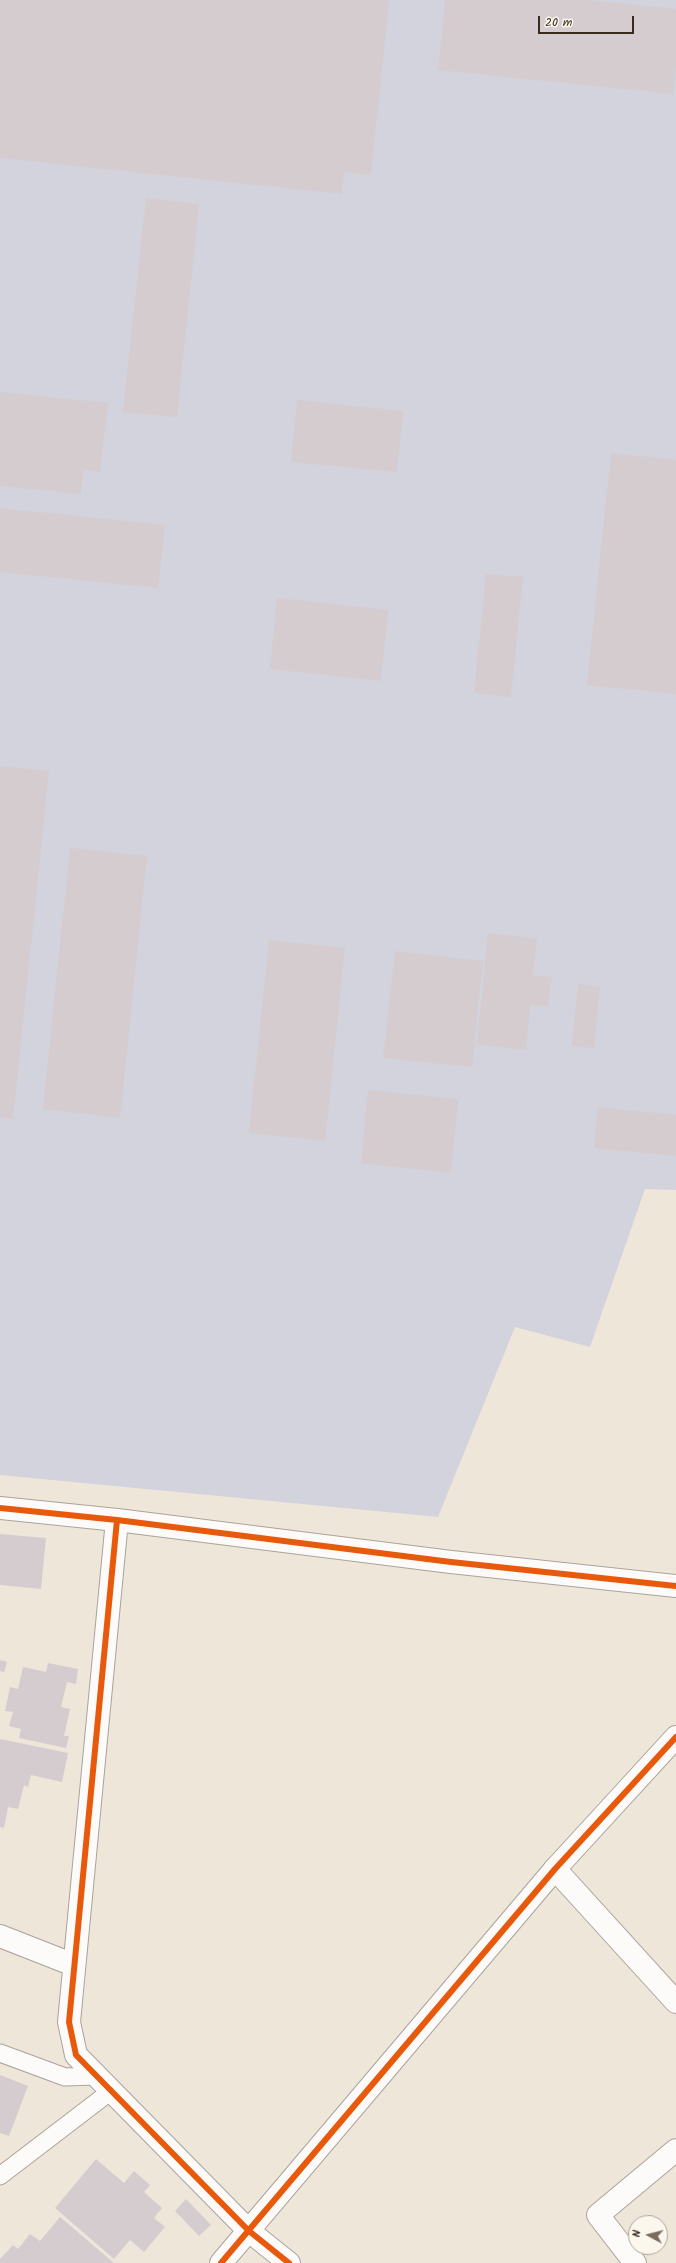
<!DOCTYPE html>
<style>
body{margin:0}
#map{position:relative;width:676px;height:2263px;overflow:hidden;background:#efe6da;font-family:Kalam,sans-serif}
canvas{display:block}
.north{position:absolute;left:628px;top:2215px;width:40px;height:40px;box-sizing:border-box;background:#fbf7ec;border:1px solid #aea59a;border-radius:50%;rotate:277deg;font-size:11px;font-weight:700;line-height:16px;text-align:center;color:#3b2a1e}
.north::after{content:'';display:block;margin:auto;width:14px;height:18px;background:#7a6c60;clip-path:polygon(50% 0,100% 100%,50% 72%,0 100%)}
.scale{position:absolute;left:538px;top:16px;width:96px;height:18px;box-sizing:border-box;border:2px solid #3b2a1e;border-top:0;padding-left:5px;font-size:12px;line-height:14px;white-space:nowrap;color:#3b2a1e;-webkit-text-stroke:3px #fbf7ec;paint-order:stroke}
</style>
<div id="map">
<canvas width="676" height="2263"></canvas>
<div class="north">N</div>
<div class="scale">20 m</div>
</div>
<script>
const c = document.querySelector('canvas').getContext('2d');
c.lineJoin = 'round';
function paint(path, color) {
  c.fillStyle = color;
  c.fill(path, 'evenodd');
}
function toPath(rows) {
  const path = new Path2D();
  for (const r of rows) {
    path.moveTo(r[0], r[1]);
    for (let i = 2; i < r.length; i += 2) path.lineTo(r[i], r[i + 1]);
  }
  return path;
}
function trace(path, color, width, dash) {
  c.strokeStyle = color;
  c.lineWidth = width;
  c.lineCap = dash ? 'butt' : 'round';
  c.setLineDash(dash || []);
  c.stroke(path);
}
paint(toPath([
 [0,0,676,0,676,1190,645,1189,590,1347,515,1327,438,1517,0,1475]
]), '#d2d3dc');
paint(toPath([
 [0,0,389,0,371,175,344,172,342,194,0,158],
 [445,0,589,0,676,9,676,63,673,94,438,70],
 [146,198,199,204,177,417,123,412],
 [0,392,108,403,100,472,83,470,81,494,0,486],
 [297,400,403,411,397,472,291,462],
 [611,453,676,460,676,694,587,685],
 [0,508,165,525,158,588,0,572],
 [486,574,523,577,511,697,474,693],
 [277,598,388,610,381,681,270,669],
 [0,766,49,771,13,1119,0,1117],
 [70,848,147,856,120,1118,43,1109],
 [488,933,537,939,533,975,552,977,548,1006,530,1005,526,1050,477,1044],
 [269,940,345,948,325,1141,249,1133],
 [395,951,483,961,472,1067,383,1058],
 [578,984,600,987,594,1048,572,1046],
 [368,1090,458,1099,451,1173,361,1163],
 [598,1107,676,1115,676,1156,594,1148],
 [0,1534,46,1538,41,1589,0,1585],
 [0,1660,7,1662,4,1672,0,1671],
 [48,1663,78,1669,76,1684,67,1682,61,1707,70,1709,64,1736,69,1736,66,1748,19,1738,21,1729,9,1726,13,1712,5,1711,10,1687,18,1689,23,1667,46,1672],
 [0,1739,68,1753,62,1782,31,1775,28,1787,24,1785,18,1809,8,1807,4,1828,0,1827],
 [0,2075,28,2086,9,2136,0,2133],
 [96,2159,124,2183,134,2171,150,2185,144,2192,162,2208,154,2218,165,2227,144,2252,130,2240,114,2259,55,2208],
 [186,2199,211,2225,199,2236,175,2211],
 [60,2217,114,2263,0,2263,0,2259,13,2245,18,2249,30,2234,40,2241]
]), '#d4ccce');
const service = toPath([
 [0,2053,65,2077,97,2076],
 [0,2176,111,2091]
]);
const minor = toPath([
 [0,1508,117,1520,451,1562,676,1586],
 [555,1869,676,2002],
 [0,1936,74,1965],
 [249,2231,289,2263],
 [635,2263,598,2215,676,2150]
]);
const tertiary = toPath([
 [117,1520,69,2022,76,2055,249,2231],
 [221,2263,555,1869,676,1737]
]);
trace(service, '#aba39b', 19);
trace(minor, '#aba39b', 24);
trace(tertiary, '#aba39b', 24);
trace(service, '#fdfbf9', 17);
trace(minor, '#fdfbf9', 22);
trace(tertiary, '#fdfbf9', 22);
trace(toPath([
 [0,1508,117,1520,451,1562,676,1586],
 [117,1520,69,2022,76,2055,249,2231,289,2263],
 [221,2263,555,1869,676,1737]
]), '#e8590c', 6);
</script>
